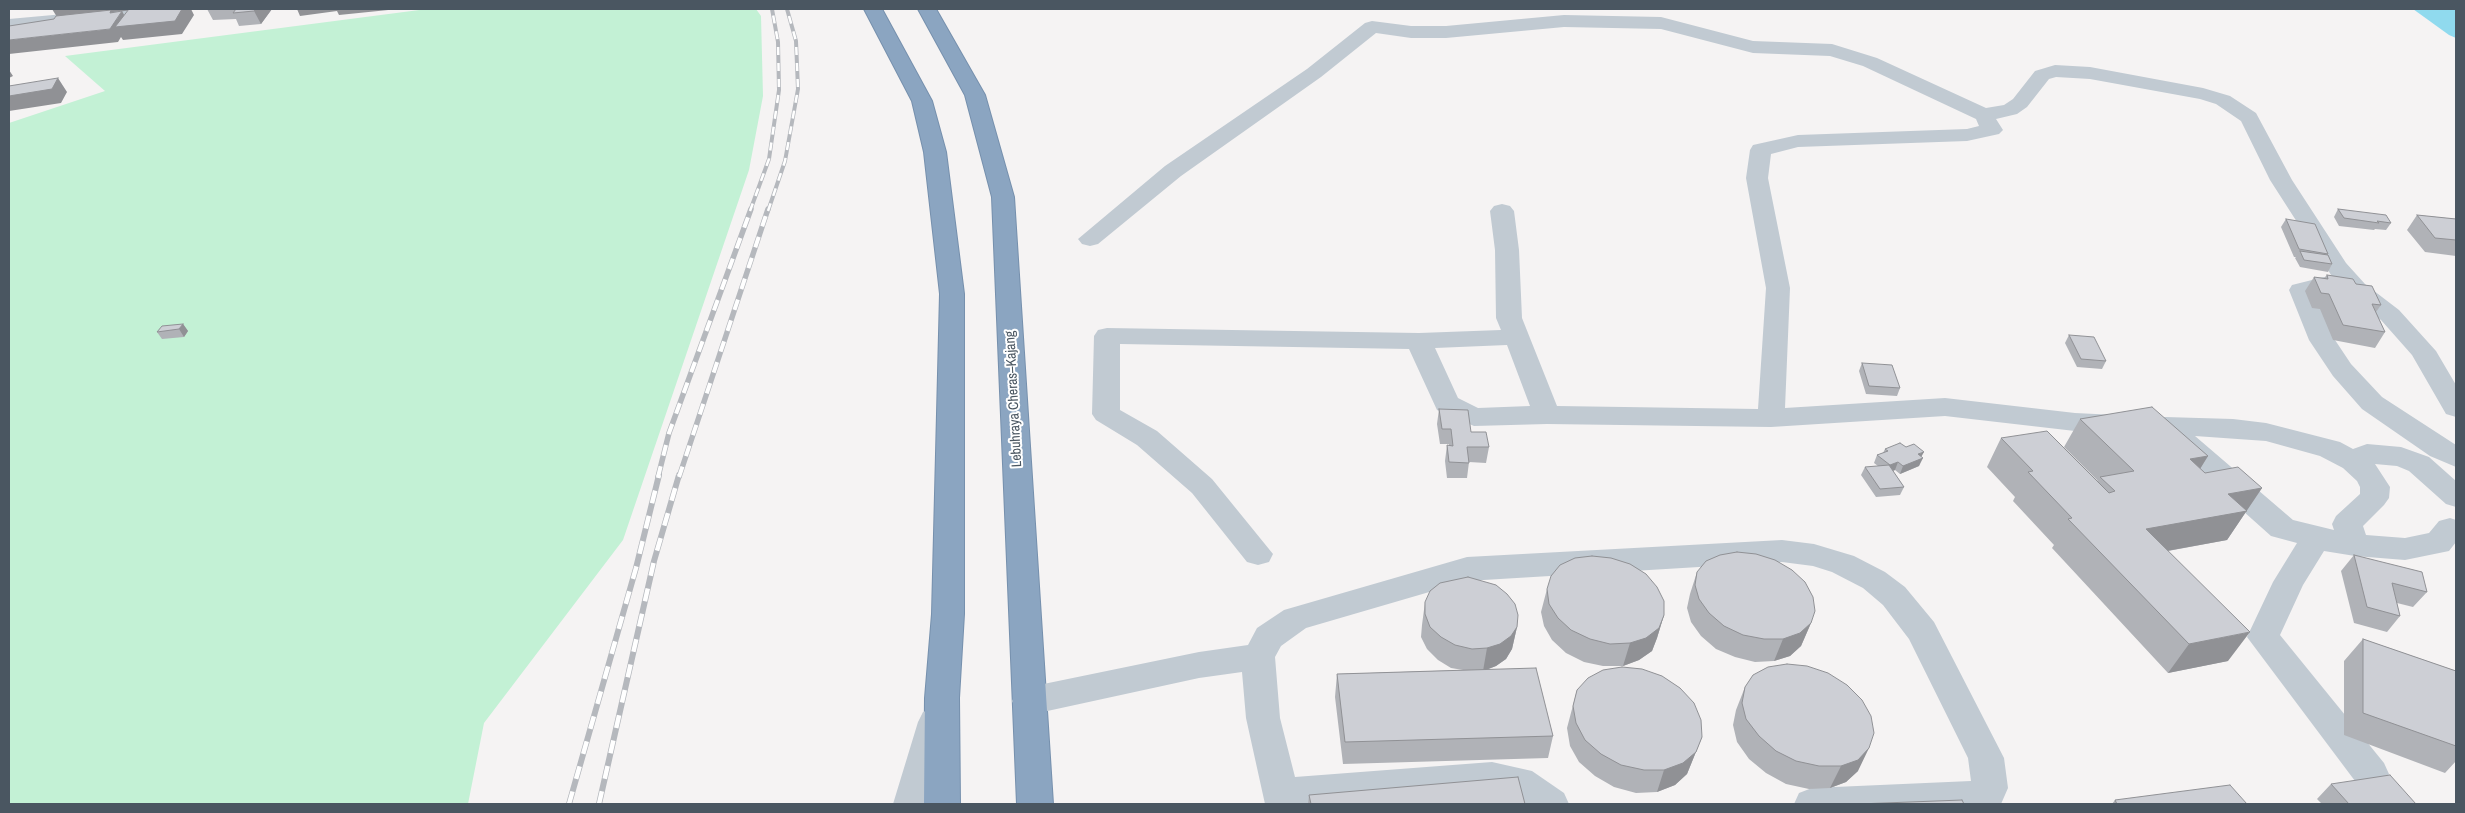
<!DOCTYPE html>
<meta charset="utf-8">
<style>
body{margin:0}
#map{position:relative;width:2465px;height:813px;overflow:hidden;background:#f5f3f3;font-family:"Archivo Narrow",sans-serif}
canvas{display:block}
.frame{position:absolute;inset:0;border:10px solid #4a5661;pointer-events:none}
</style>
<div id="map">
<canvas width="2465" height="813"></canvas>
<div class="frame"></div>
</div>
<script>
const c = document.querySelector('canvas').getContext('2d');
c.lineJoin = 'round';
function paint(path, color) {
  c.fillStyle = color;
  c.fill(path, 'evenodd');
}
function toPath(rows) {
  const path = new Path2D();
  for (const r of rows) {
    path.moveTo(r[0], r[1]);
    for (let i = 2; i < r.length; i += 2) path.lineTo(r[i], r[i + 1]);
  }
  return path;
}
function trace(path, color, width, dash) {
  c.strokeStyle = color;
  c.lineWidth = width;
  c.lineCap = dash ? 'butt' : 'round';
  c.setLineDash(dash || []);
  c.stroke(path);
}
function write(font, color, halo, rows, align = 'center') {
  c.font = font + ' "Archivo Narrow",sans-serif';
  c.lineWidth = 4;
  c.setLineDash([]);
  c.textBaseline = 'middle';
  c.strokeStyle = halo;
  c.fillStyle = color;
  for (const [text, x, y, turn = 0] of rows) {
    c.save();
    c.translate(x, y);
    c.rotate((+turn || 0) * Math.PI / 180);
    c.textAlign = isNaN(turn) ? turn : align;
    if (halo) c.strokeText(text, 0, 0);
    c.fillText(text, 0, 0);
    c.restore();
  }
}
paint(toPath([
 [427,9,756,9,761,16,763,96,749,170,623,540,484,723,468,804,9,804,9,123,105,91,65,56]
]), '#c3f1d5');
paint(toPath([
 [2413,9,2456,9,2456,38,2449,35]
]), '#90daee');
const highway = toPath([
 [864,9,882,9,932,101,946,152,964,294,964,614,959,698,960,804,924,804,925,698,932,614,940,294,924,152,912,101,864,9],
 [918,9,936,9,985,95,1014,197,1053,804,1017,804,992,197,965,95,918,9]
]);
trace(highway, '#7690ad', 2);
paint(toPath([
 [119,9,182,9,179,13,173,15,9,31,9,19,119,9],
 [1564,15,1661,17,1753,41,1832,44,1877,58,1986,108,2004,105,2013,99,2035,71,2055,65,2090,67,2203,88,2230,96,2256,113,2292,180,2346,263,2365,284,2399,310,2436,351,2456,385,2456,417,2446,414,2412,355,2381,320,2347,294,2324,291,2315,294,2335,340,2351,364,2382,397,2456,445,2456,467,2430,456,2362,409,2333,376,2309,340,2289,290,2292,285,2324,277,2333,278,2270,180,2241,121,2216,104,2200,99,2090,79,2056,77,2049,79,2027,107,2017,114,1996,119,2003,130,1999,134,1967,141,1798,147,1771,154,1768,178,1790,288,1785,408,1945,398,2075,413,2116,415,2126,417,2130,424,2126,431,2116,433,2075,431,1945,416,1771,427,1547,424,1474,426,1437,410,1409,349,1120,344,1120,410,1157,431,1212,479,1273,554,1269,562,1258,565,1247,562,1192,493,1137,445,1096,420,1092,414,1094,336,1098,330,1107,328,1419,333,1501,330,1496,318,1495,250,1490,211,1494,206,1502,204,1510,206,1514,211,1519,250,1522,318,1557,406,1758,409,1766,288,1746,178,1750,150,1753,145,1798,135,1967,129,1979,126,1976,119,1863,66,1830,56,1753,53,1661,29,1564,27,1446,38,1411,38,1376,33,1321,77,1181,176,1098,244,1090,246,1082,244,1078,239,1165,166,1307,69,1365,23,1372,21,1411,26,1446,26,1564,15],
 [1507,345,1530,406,1478,408,1458,398,1435,348,1507,345],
 [2165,417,2233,419,2266,423,2340,442,2353,449,2367,444,2401,447,2429,457,2456,481,2456,507,2446,504,2409,471,2397,466,2375,464,2390,487,2389,498,2384,505,2363,526,2366,535,2405,538,2429,533,2439,521,2450,518,2456,520,2456,542,2449,551,2405,560,2355,556,2324,551,2303,585,2280,635,2384,763,2389,774,2384,785,2371,789,2358,785,2247,637,2273,582,2297,543,2271,536,2168,444,2165,435,2155,433,2151,426,2155,419,2165,417],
 [2195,436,2266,441,2320,456,2343,468,2357,481,2360,487,2360,494,2336,516,2332,524,2334,530,2293,520,2195,436],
 [1782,540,1814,544,1854,556,1885,572,1905,587,1934,622,2004,758,2008,788,2001,804,1794,804,1799,793,1812,788,1971,781,1968,758,1909,639,1883,605,1863,588,1832,572,1813,566,1782,562,1467,581,1306,628,1281,646,1275,657,1280,718,1295,777,1492,762,1532,771,1564,793,1569,804,1522,804,1510,796,1492,792,1349,804,1265,804,1246,718,1242,672,1199,678,1029,715,1017,711,1012,701,1017,691,1029,687,1199,652,1248,645,1257,628,1284,610,1467,557,1782,540],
 [935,708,947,712,952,722,929,804,893,804,918,722,923,712,935,708]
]), '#c1cad2');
paint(highway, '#8ba5c1');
const railFar2 = toPath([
 [750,211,769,159,779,90,778,42,772,9],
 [768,211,785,161,798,89,796,41,787,9]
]);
const railFar1 = toPath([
 [658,477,669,433,751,209],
 [679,477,768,209]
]);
const rail = toPath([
 [569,804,636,568,659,475],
 [599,804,654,561,679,475]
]);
trace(railFar2, '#b5b8bd', 4);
trace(railFar1, '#b5b8bd', 5.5);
trace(rail, '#b5b8bd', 6);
trace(railFar2, '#fff', 2.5, [8]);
trace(railFar1, '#fff', 4, [11]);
trace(rail, '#fff', 4.5, [13]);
paint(toPath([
 [207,9,272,9,261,24,239,26,236,19,213,20],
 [2338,209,2391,223,2386,230,2375,229,2374,230,2339,226,2334,217],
 [2417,215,2456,219,2456,256,2425,252,2407,230],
 [2286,219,2328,254,2328,255,2332,264,2328,272,2300,267,2295,258,2296,257,2294,257,2281,227],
 [2327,275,2356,284,2381,305,2376,312,2385,332,2375,348,2333,340,2320,309,2312,308,2305,291,2314,277,2324,278],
 [183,324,188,331,184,337,162,339,157,332],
 [2069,335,2106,361,2102,369,2077,367,2065,343],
 [1862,363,1900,388,1897,396,1866,394,1859,371],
 [1439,409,1471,432,1489,447,1486,463,1469,462,1467,478,1447,478,1445,461,1447,445,1449,445,1449,444,1440,444,1437,424],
 [2080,419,2208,456,2200,469,2205,473,2262,488,2227,540,2168,551,2228,661,2168,673,2052,548,2054,545,2013,501,2015,497,1987,467,2001,438,2098,481,2064,447],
 [1885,449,1921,457,1919,466,1900,474,1895,470,1893,471,1904,487,1900,495,1876,497,1861,475,1865,467,1878,466,1874,463,1877,455,1883,453],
 [2354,555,2427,592,2413,607,2397,603,2400,616,2387,632,2354,623,2341,571],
 [1697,572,1811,623,1801,646,1790,656,1774,661,1755,662,1735,657,1716,649,1701,636,1691,622,1687,608,1690,594],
 [1547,589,1664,615,1657,638,1652,651,1639,660,1623,666,1603,666,1584,662,1566,653,1552,640,1544,626,1541,612],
 [1425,602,1517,627,1512,649,1506,659,1496,666,1486,670,1553,736,1548,758,1343,764,1335,697,1337,674,1463,670,1451,668,1438,660,1427,649,1421,637,1422,625],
 [2363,639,2456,671,2456,761,2445,773,2344,735,2344,661],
 [1745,687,1858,771,1846,782,1830,788,1809,789,1786,784,1766,773,1749,759,1737,742,1733,725,1736,710],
 [1577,690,1702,737,1687,774,1675,785,1657,792,1636,793,1614,787,1595,776,1579,762,1570,746,1567,728],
 [2331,784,2416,804,2322,804,2317,799],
 [1309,795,1525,804,1308,804],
 [2115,800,2247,804,2112,804]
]), '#b0b2b7');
paint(toPath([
 [52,9,147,9,113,12,117,19,122,11,129,24,182,9,191,9,194,15,182,34,123,40,121,37,118,42,9,54,9,40,110,29,57,17],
 [256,9,272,9,261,24,254,11],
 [297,9,398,9,339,15,337,11,300,16],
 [9,70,13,76,9,78],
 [58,78,67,92,61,103,9,111,9,96],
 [183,324,188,331,184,337,179,329],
 [1924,452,1920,459,1923,458,1919,466,1900,474,1903,466,1918,454],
 [2208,456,2190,485,2190,459],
 [1898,462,1895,470,1887,473,1890,465],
 [2262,488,2227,540,2128,558,2146,529,2228,494],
 [1664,615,1657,638,1652,651,1639,660,1623,666,1630,643],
 [1811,623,1801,646,1790,656,1774,661,1783,639],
 [1517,627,1512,649,1506,659,1496,666,1483,671,1487,648],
 [2250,632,2228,661,2168,673,2189,644],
 [1702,737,1687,774,1675,785,1657,792,1664,770],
 [1869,748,1858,771,1846,782,1830,788,1841,766]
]), '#909195');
const building = toPath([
 [129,9,182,9,175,21,115,27,129,9],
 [236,9,256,9,254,11,233,13,236,9],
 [111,10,110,13,122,11,110,29,9,40,9,26,54,19,56,16,111,10],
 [58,78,52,89,9,96,9,86,58,78],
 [2338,209,2386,215,2391,223,2377,221,2379,223,2344,218,2338,209],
 [2417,215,2456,219,2456,240,2435,238,2417,215],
 [2286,219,2315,224,2328,254,2299,249,2286,219],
 [2300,251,2328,255,2332,264,2304,260,2300,251],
 [2327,275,2353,279,2356,284,2372,286,2381,305,2372,304,2385,332,2343,325,2329,294,2321,293,2314,277,2328,279,2327,275],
 [183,324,179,329,157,332,162,326,183,324],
 [2069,335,2094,337,2106,361,2081,359,2069,335],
 [1862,363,1892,365,1900,388,1869,386,1862,363],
 [2152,407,2208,456,2190,459,2205,473,2238,467,2262,488,2228,494,2247,511,2146,529,2250,632,2189,644,2068,519,2072,518,2028,472,2033,471,2001,438,2047,431,2109,493,2115,491,2100,477,2134,471,2080,419,2152,407],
 [1439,409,1468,410,1471,432,1486,432,1489,447,1467,447,1469,463,1449,462,1447,445,1453,446,1451,429,1442,429,1439,409],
 [1900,443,1906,447,1914,444,1924,452,1918,454,1923,458,1903,466,1898,462,1890,465,1877,455,1888,451,1885,449,1900,443],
 [1889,465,1904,487,1880,489,1865,467,1889,465],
 [1737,552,1756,554,1775,560,1792,570,1805,582,1813,597,1815,611,1811,623,1800,633,1783,639,1764,639,1743,635,1724,626,1709,613,1699,599,1695,585,1697,572,1706,561,1720,555,1737,552],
 [2354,555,2422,572,2427,592,2392,583,2400,616,2367,607,2354,555],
 [1592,556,1611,558,1630,564,1646,574,1657,587,1664,601,1664,615,1659,628,1646,638,1630,643,1610,644,1590,639,1571,630,1558,618,1549,604,1547,589,1551,576,1560,565,1575,558,1592,556],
 [1468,577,1496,585,1507,594,1515,604,1518,615,1517,627,1511,636,1500,644,1487,648,1472,649,1455,645,1441,637,1430,627,1425,614,1425,602,1430,591,1440,583,1468,577],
 [2363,639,2456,671,2456,746,2363,713,2363,639],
 [1787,664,1807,666,1828,673,1847,685,1862,700,1871,716,1874,733,1869,748,1858,760,1841,766,1819,766,1796,761,1776,751,1759,736,1746,719,1742,703,1745,687,1753,675,1768,667,1787,664],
 [1622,667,1642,669,1662,676,1680,688,1694,703,1701,720,1702,737,1696,752,1683,763,1664,770,1644,770,1621,765,1601,754,1585,740,1576,723,1573,706,1577,690,1588,678,1603,670,1622,667],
 [1536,668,1553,736,1345,742,1337,674,1536,668],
 [2390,775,2416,804,2349,804,2331,784,2390,775],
 [1518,777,1525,804,1311,804,1309,795,1518,777],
 [2230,785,2247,804,2117,804,2115,800,2230,785],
 [1962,800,1964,804,1858,804,1962,800]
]);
paint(building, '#cdcfd5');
trace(building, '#909195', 1);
write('14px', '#4a5661', '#fff', [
 ["Lebuhraya Cheras–Kajang",1014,399,-93]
]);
</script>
